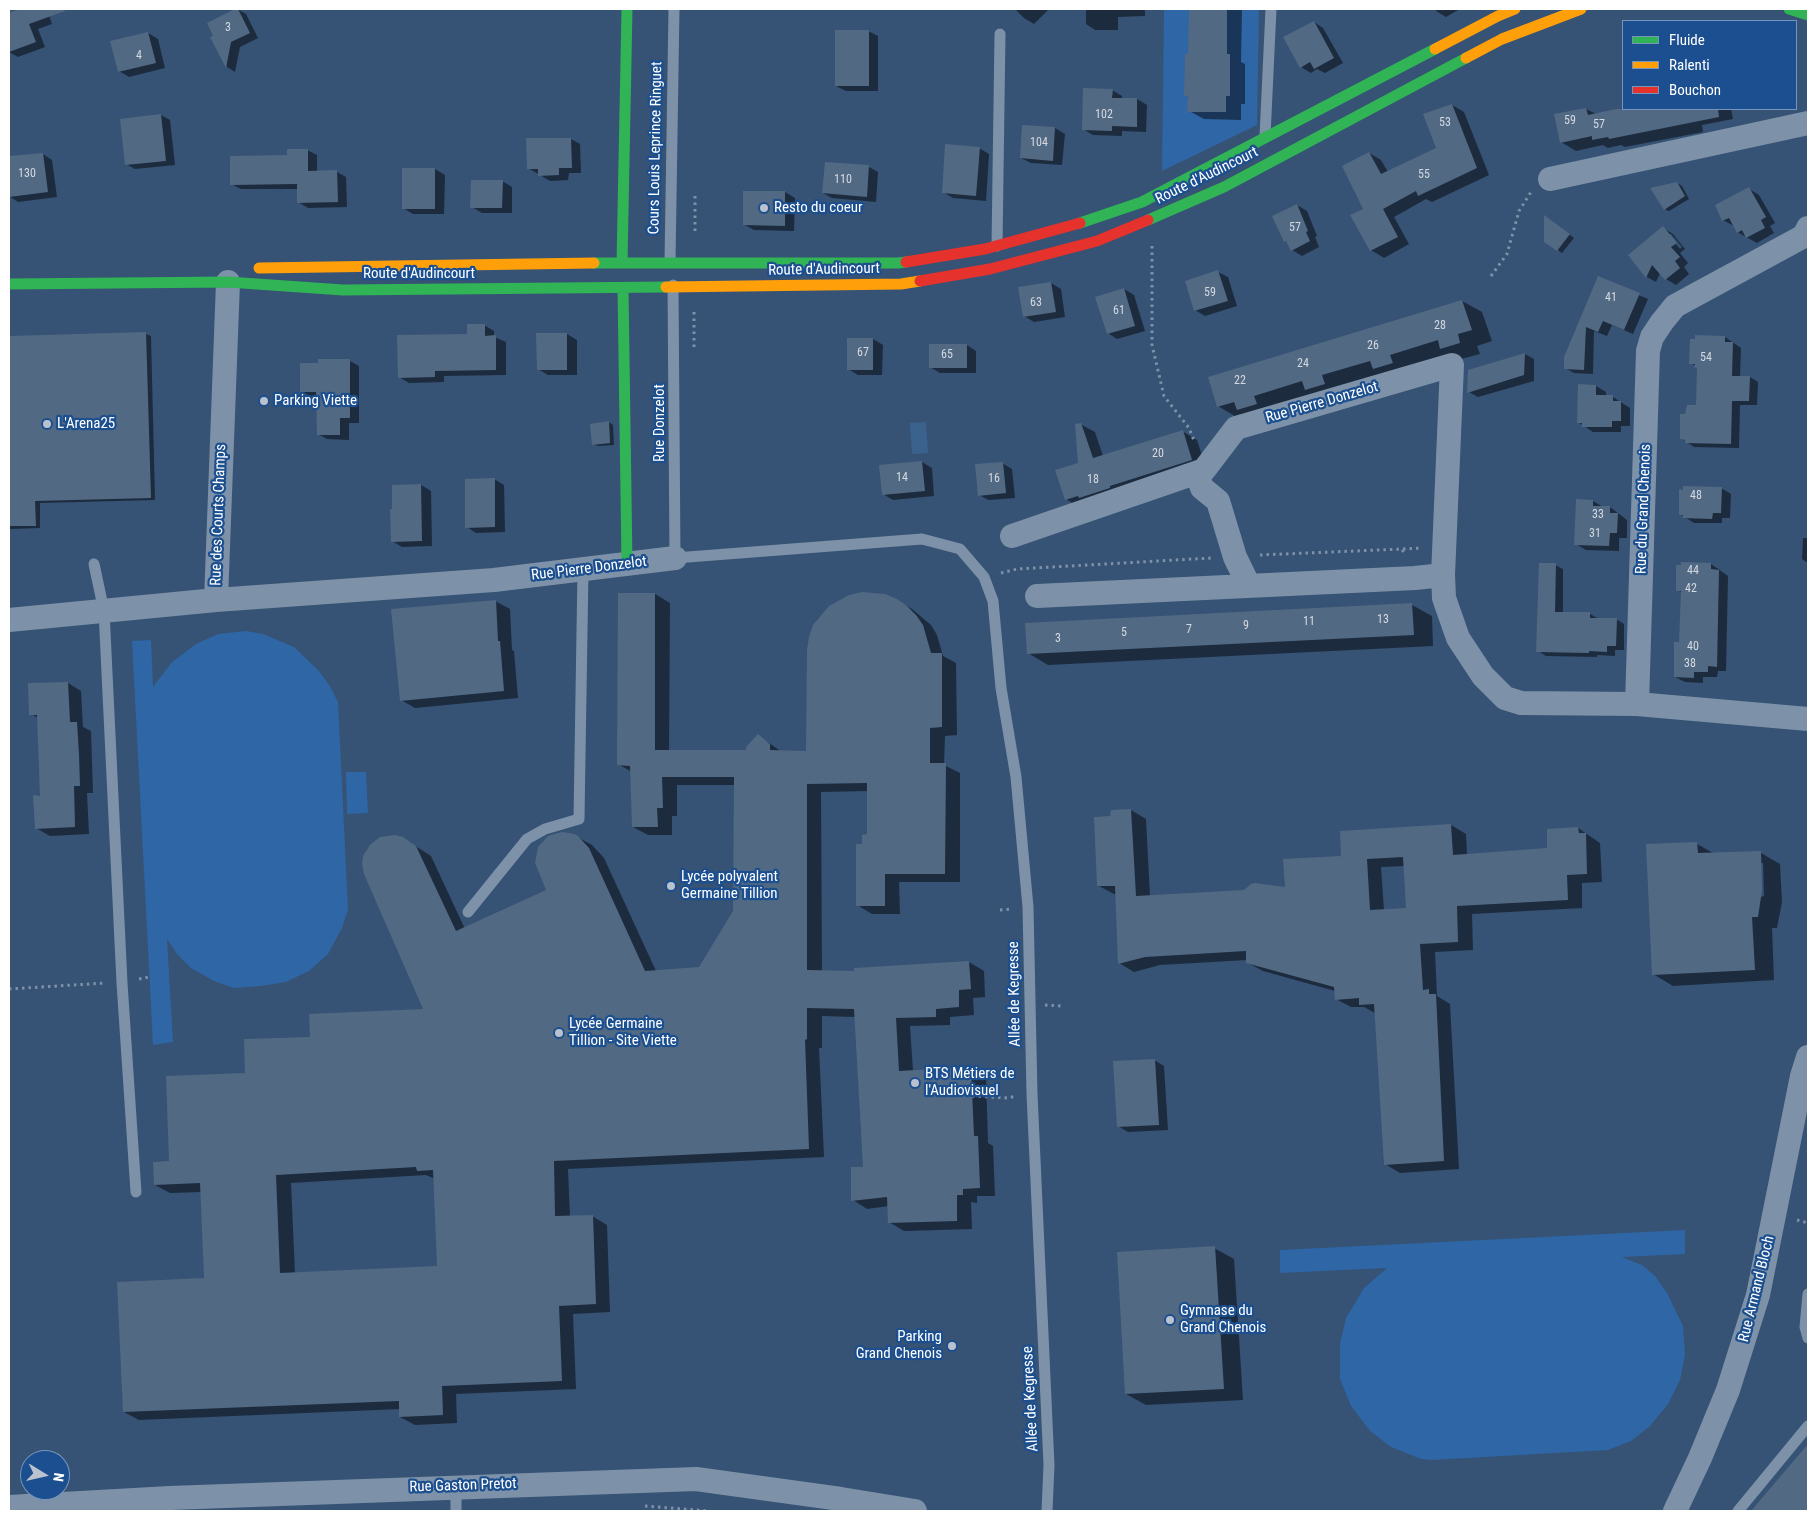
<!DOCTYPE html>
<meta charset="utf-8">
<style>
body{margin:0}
#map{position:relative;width:1817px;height:1520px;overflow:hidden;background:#365274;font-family:"Roboto Condensed",sans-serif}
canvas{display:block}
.frame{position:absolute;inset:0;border:10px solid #fff;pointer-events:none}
.legend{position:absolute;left:1622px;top:20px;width:175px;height:90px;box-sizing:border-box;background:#1b4f8f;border:1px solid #7695bc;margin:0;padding:6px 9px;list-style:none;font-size:15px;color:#fff}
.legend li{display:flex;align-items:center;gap:10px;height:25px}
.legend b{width:25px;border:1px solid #7695bc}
.north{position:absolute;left:20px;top:1450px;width:50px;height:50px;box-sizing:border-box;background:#1b4f8f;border:1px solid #7695bc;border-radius:50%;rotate:99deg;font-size:14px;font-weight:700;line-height:20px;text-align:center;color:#fff}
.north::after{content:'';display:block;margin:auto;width:18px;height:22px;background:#b9c2ce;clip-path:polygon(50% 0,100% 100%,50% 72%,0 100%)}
</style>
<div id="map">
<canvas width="1817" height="1520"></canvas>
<div class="frame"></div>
<ul class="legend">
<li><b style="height:6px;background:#30b455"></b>Fluide</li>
<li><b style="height:6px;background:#ff9f0a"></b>Ralenti</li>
<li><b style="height:6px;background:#e5322d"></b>Bouchon</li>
</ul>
<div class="north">N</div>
</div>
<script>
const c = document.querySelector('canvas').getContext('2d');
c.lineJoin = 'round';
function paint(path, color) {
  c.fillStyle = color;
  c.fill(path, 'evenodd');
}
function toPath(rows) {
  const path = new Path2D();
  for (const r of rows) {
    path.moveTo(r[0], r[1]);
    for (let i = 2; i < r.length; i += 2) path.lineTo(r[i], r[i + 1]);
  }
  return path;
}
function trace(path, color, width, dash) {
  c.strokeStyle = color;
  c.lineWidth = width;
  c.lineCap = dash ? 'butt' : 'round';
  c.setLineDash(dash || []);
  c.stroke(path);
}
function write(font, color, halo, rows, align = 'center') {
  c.font = font + ' "Roboto Condensed",sans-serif';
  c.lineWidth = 4.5;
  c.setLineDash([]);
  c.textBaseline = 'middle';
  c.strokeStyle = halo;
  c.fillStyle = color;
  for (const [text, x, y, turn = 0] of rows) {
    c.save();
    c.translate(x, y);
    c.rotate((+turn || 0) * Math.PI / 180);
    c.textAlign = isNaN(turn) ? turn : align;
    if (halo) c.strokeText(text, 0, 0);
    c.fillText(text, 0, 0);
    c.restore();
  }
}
paint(toPath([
 [1164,9,1259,9,1257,125,1162,171],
 [246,631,263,634,294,647,319,671,330,686,338,702,348,909,342,928,328,954,309,971,286,982,261,986,234,988,214,981,191,968,177,954,167,939,173,1042,153,1045,132,641,151,640,153,687,172,662,196,644,218,634],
 [346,772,366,772,368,813,347,814],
 [1685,1230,1685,1254,1622,1257,1642,1265,1655,1276,1667,1293,1683,1326,1685,1355,1680,1380,1668,1404,1650,1426,1631,1441,1608,1450,1432,1460,1421,1459,1391,1447,1370,1431,1351,1406,1340,1379,1340,1344,1346,1318,1364,1288,1387,1268,1280,1273,1280,1250]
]), '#2f66a5');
paint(toPath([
 [926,422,928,453,912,454,910,423]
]), '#3b618d');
paint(toPath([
 [15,9,47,9,52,24,38,29,45,47,18,57,9,52,9,22,13,20,16,11],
 [237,9,246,14,258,38,240,47,235,72,227,67,212,38],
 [1015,9,1049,9,1034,24,1024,18],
 [1086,9,1145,9,1145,16,1118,17,1118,30,1095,30,1086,24],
 [1190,9,1242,9,1241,62,1245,64,1245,104,1241,104,1241,120,1204,119,1189,111,1189,97,1185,95,1190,55],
 [1436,9,1460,9,1446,17,1436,11],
 [1314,22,1323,28,1343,63,1325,73,1317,69,1311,73,1301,67],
 [868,31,878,36,878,91,846,91,836,86],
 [148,33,158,39,165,68,129,77,119,71],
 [1112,90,1122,96,1122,99,1137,99,1147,105,1146,132,1122,131,1122,136,1093,135,1083,129],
 [1452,105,1464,112,1489,175,1432,202,1426,199,1394,217,1409,244,1384,258,1371,250,1352,215,1364,209,1369,153,1381,160,1388,172,1438,148],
 [1586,109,1596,114,1623,109,1731,109,1733,119,1702,125,1703,132,1625,147,1621,145,1608,148,1603,145,1576,151,1561,142,1556,115],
 [161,115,170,120,175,165,135,169,126,164],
 [1055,128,1065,134,1062,165,1031,163,1021,158],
 [571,139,580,144,581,173,569,173,568,180,550,181,528,168],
 [979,148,989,154,986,201,953,198,943,192],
 [307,150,317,155,317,172,337,172,346,177,347,207,308,208,298,202,298,189,241,189,231,184,288,156],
 [43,154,52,160,57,197,18,202,9,196,9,158],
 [826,163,869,167,878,172,876,202,832,198,823,193],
 [435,169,445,175,444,214,413,214,403,208],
 [502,181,512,187,512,213,482,213,472,207],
 [1677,183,1682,186,1689,199,1669,211,1664,209],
 [1749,189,1759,195,1775,223,1770,226,1774,233,1757,243,1737,232,1734,226,1723,220],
 [785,192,795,198,794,231,754,230,745,225],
 [1297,205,1307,211,1317,236,1315,237,1319,247,1302,256,1292,250,1289,243,1285,241],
 [1549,219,1574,238,1562,253,1545,241],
 [1663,228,1673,234,1685,249,1680,253,1688,263,1684,267,1689,274,1676,285,1666,279,1660,273,1656,282,1647,277,1629,255],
 [1667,234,1671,234,1682,247,1680,249],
 [1218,272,1228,277,1237,306,1205,316,1195,310],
 [1598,278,1648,299,1633,334,1612,325,1607,336,1594,331,1593,374,1574,373,1565,368],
 [1051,283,1061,289,1065,317,1034,322,1024,316],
 [1124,289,1134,295,1145,331,1117,339,1108,333],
 [1462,301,1482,312,1492,341,1477,346,1480,354,1238,418,1218,406,1209,378],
 [484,325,494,331,494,337,506,342,506,375,444,376,444,382,409,383,399,377],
 [146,334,151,336,155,500,40,503,40,528,9,529,9,338],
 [567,334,577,340,577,375,548,375,538,369],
 [1725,337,1741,348,1740,377,1750,377,1758,382,1757,405,1740,405,1739,448,1694,447,1682,439,1686,416,1697,406,1698,368,1691,363],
 [873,339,883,345,882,375,858,375,848,369],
 [967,345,976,351,976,373,940,373,930,367],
 [1525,354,1534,359,1534,381,1478,397,1469,392],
 [320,360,350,361,359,366,359,423,349,423,349,440,327,439,318,434,318,397,311,397,302,391,320,364],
 [1579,386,1596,386,1606,392,1606,396,1613,397,1630,408,1630,426,1621,426,1621,432,1593,432,1578,422],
 [609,422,613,425,614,445,598,446,593,444],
 [1080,424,1095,432,1103,456,1182,431,1197,440,1206,468,1080,508,1066,499,1079,464],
 [922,462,932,468,934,496,893,500,883,494],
 [1002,463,1012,469,1015,498,989,500,979,495],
 [494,479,504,485,505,532,476,533,467,527],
 [421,485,431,491,432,546,402,547,392,541,394,510],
 [1721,488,1731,494,1730,518,1722,518,1722,523,1694,523,1680,514],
 [1593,501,1603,507,1610,507,1627,520,1627,538,1619,538,1619,551,1586,550,1576,544],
 [1808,509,1808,563,1802,559,1803,538,1807,538],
 [1711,564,1728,576,1726,671,1718,671,1717,677,1703,677,1703,683,1685,682,1675,677,1680,644,1682,593,1678,590,1682,566],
 [1555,565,1563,569,1563,613,1590,614,1599,619,1616,619,1624,624,1624,650,1615,650,1615,656,1597,655,1597,657,1546,656,1538,651],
 [655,594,670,603,669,752,747,751,759,736,782,752,807,752,896,600,912,609,931,625,937,635,943,656,956,663,957,735,945,736,944,765,960,773,960,882,899,882,900,914,872,914,857,905,863,846,868,835,868,791,821,792,822,972,855,972,969,962,984,971,985,997,973,998,974,1015,950,1017,950,1025,910,1026,913,1071,971,1069,986,1077,988,1143,993,1146,995,1196,977,1196,977,1203,971,1202,972,1229,904,1231,889,1222,889,1206,867,1209,853,1200,864,1168,856,1017,822,1016,822,1048,819,1048,824,1157,568,1169,570,1217,592,1216,607,1225,610,1312,573,1314,576,1389,456,1394,457,1423,415,1425,400,1417,400,1409,139,1420,124,1412,205,1279,201,1192,170,1193,155,1185,170,1163,246,1075,311,1038,425,1010,403,838,431,856,465,929,547,890,577,837,592,845,604,858,656,971,700,969,734,912,736,785,677,785,677,816,672,816,672,835,648,835,633,827,632,772,618,764],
 [426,1175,435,1179,439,1267,295,1274,291,1183],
 [495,601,510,609,512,650,514,651,518,698,415,708,401,700],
 [1412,605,1432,616,1433,646,1048,665,1028,653,1026,624],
 [68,683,81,691,83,727,91,731,93,793,87,793,89,834,50,836,36,828,41,798,38,718,31,714],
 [1131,810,1146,819,1150,896,1286,889,1343,857,1451,825,1466,834,1467,855,1548,850,1578,828,1600,843,1602,882,1582,883,1582,908,1472,914,1473,950,1435,952,1437,996,1450,1004,1459,1169,1400,1173,1385,1164,1375,1013,1364,1007,1351,1007,1336,999,1335,991,1263,971,1248,963,1247,960,1160,965,1134,972,1119,963,1116,894,1114,894,1099,886,1112,817],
 [1405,866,1408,909,1384,910,1381,867],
 [1697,844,1715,854,1761,853,1780,864,1782,902,1777,928,1772,928,1774,980,1673,986,1653,974],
 [1760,863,1763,863,1764,896,1761,897],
 [1154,1060,1164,1066,1168,1130,1128,1132,1118,1126],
 [1214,1248,1234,1259,1243,1400,1146,1405,1126,1394],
 [1808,1446,1808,1511,1752,1511]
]), '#0007');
paint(toPath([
 [19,9,64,9,65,11,29,24,36,42,9,52,9,13],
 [235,9,238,9,250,33,231,42,226,68,210,37,213,36,207,23],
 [1189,9,1227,9,1227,54,1230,54,1230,96,1226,96,1226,112,1187,112,1188,96,1184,96,1185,54,1188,54],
 [1314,21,1334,58,1314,69,1310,62,1300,68,1283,37],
 [835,30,869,30,869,86,835,86],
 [148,32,156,63,118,72,110,41],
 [1083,88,1113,89,1112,98,1137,98,1137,127,1112,126,1112,131,1082,130],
 [1452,104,1477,168,1418,196,1416,191,1383,209,1398,237,1370,251,1350,215,1363,209,1342,166,1369,152,1381,174,1436,148,1423,114],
 [1586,108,1588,115,1616,109,1718,109,1719,117,1609,139,1608,137,1592,140,1592,136,1560,143,1554,114],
 [161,114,166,161,125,165,120,119],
 [1022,125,1055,127,1053,161,1020,158],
 [526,138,571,138,572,168,559,168,559,175,538,176,538,169,527,169],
 [945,144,980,147,976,196,942,193],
 [287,149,308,149,308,171,337,170,338,202,297,203,297,184,230,185,230,156,287,155],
 [43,153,48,192,9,197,9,156],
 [825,162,869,165,867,197,822,193],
 [402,168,435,168,435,209,402,209],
 [471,180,503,180,502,208,470,208],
 [1677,182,1685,196,1664,210,1650,188],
 [1749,187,1766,217,1761,220,1765,228,1746,238,1742,230,1737,233,1729,218,1722,221,1715,205],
 [743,191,785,191,785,226,743,225],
 [1297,204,1308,231,1306,232,1310,241,1291,251,1286,241,1284,242,1272,216],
 [1544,215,1570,234,1557,251,1544,242],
 [1663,226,1677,243,1671,247,1680,257,1675,261,1680,268,1665,280,1652,265,1646,278,1628,255],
 [1218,270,1228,301,1194,311,1185,281],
 [1598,276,1640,293,1624,330,1603,321,1598,332,1586,327,1584,370,1564,369,1564,357],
 [1051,282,1056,312,1023,317,1018,287],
 [1124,288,1135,326,1107,334,1095,297],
 [1462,300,1472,330,1458,334,1460,343,1440,349,1438,340,1390,355,1393,363,1373,369,1370,361,1322,375,1325,384,1305,390,1302,381,1254,396,1257,404,1237,410,1234,402,1217,407,1208,377],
 [467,324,485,324,485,336,496,335,496,370,435,371,435,377,398,378,397,335,467,334],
 [146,332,151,498,35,501,36,526,9,526,9,336],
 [536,333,567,333,567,370,537,370],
 [1695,335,1725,336,1725,342,1733,342,1732,376,1750,376,1749,401,1732,401,1731,444,1685,443,1685,440,1680,439,1680,414,1685,414,1687,405,1696,405,1697,368,1694,367,1695,364,1689,364,1690,339,1695,339],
 [847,338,873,338,873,370,847,370],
 [929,344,967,344,967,368,929,368],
 [1525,353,1524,375,1467,393,1468,370],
 [318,359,350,359,350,418,340,418,340,435,317,435,316,392,300,392,300,363,318,363],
 [1578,384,1596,385,1596,395,1613,395,1613,401,1621,401,1621,421,1612,421,1612,427,1582,427,1582,423,1577,423],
 [609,421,610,443,592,445,590,424],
 [1081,423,1093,458,1183,430,1192,460,1110,486,1110,488,1079,498,1078,496,1065,500,1055,470,1078,463,1075,424],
 [922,461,925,491,882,495,879,465],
 [1003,462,1006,493,978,496,975,464],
 [495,478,495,527,465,528,465,479],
 [421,484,422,541,391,542,390,509,392,509,392,485],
 [1683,486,1722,487,1721,513,1713,513,1712,519,1683,518,1683,515,1679,515,1679,489,1683,490],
 [1576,499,1593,500,1593,506,1610,506,1610,513,1618,513,1617,533,1610,533,1609,546,1574,545],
 [1681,562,1711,563,1711,569,1719,570,1717,667,1708,666,1708,672,1694,672,1694,678,1674,677,1674,642,1679,642,1681,591,1676,591,1676,565,1681,565],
 [1539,563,1556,563,1555,612,1590,612,1590,618,1617,618,1616,646,1607,646,1607,652,1589,651,1589,653,1536,652],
 [862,592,885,594,897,599,907,606,916,615,923,625,931,653,942,653,942,727,930,728,930,763,946,763,945,874,885,874,885,906,856,906,856,844,862,844,862,835,867,834,867,783,807,784,807,970,854,971,854,968,969,961,971,989,959,990,959,1007,936,1009,936,1017,896,1018,899,1071,971,1067,974,1136,978,1136,980,1188,963,1189,963,1195,957,1195,957,1221,888,1223,887,1197,851,1201,851,1167,863,1167,854,1009,807,1008,807,1039,805,1040,809,1149,554,1161,555,1216,593,1215,596,1304,559,1306,562,1381,442,1386,443,1415,399,1417,399,1401,123,1412,117,1282,204,1278,200,1183,154,1185,153,1162,169,1161,166,1076,245,1073,244,1039,310,1037,309,1014,423,1009,364,874,362,864,363,856,370,845,380,837,395,835,403,837,416,846,456,931,546,890,535,863,538,847,548,836,562,832,570,833,577,835,589,848,645,971,699,967,733,911,734,777,662,777,663,808,657,808,658,827,632,827,630,766,617,765,618,593,655,593,655,750,746,750,746,747,758,734,770,744,770,750,806,751,807,650,809,637,813,625,829,606,849,595],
 [416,1167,417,1171,433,1170,437,1266,280,1273,276,1175],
 [496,600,498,641,500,641,504,691,400,701,391,609],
 [1412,603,1414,635,1027,654,1025,623],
 [68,682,70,722,77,722,79,755,80,786,74,786,75,827,35,829,33,795,40,796,37,715,29,715,28,683],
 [1131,809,1136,896,1244,890,1251,884,1255,883,1285,887,1283,859,1341,856,1340,831,1451,824,1453,855,1547,848,1547,829,1578,827,1579,833,1586,833,1587,874,1567,875,1568,900,1457,906,1458,942,1420,944,1423,990,1429,989,1429,994,1436,994,1444,1161,1384,1165,1374,1004,1359,1005,1359,998,1335,1000,1334,987,1246,963,1246,951,1145,957,1118,964,1115,886,1097,886,1094,817,1110,816,1111,810],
 [1403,857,1406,908,1370,910,1367,859],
 [1697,842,1698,853,1761,851,1762,890,1758,917,1752,917,1755,970,1652,975,1646,844],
 [1155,1059,1159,1125,1117,1127,1113,1061],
 [1215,1246,1224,1389,1125,1394,1117,1252],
 [1808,1444,1808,1511,1751,1511]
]), '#526984');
trace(toPath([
 [695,196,695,231],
 [1152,246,1152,345,1164,396,1189,428,1195,443],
 [1491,276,1507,254,1519,211,1531,192],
 [694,312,694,351],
 [1403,549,1421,548],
 [1260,555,1402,549,1405,555],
 [1001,573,1017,569,1211,558],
 [1000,910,1012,909],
 [139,979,149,977],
 [9,989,105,983],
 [1045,1005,1061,1006],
 [972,1096,1008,1098,1016,1096],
 [1797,1220,1808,1223],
 [645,1506,709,1511]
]), '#7d92a8', 3, [2.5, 4]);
trace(toPath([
 [1265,136,1271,9],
 [997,246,1000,34],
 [670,262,674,9],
 [673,285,675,558,922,539,960,549,984,577,993,601,1001,688,1016,777,1028,907,1032,1094,1049,1465,1047,1511],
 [94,564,104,611,122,983,136,1192],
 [468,912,527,839,545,829,579,819,583,569],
 [1808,1294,1805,1327,1808,1338],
 [456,1511,456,1487],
 [1738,1511,1808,1426]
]), '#7d92a8', 11);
trace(toPath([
 [1550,179,1808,123],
 [1197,473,1202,488,1218,501,1235,557,1249,586],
 [1012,536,1204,470,1236,428,1452,365,1443,575,1444,598,1458,638,1483,676,1505,698,1521,703,1637,704,1808,719],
 [1037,596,1415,578,1443,575],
 [216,600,228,282],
 [9,620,216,600,494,580,675,558],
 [1637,704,1648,351,1652,337,1662,322,1675,306,1804,236,1808,228],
 [9,1507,170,1498,696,1479,841,1499,915,1511],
 [1675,1511,1700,1458,1728,1390,1758,1295,1802,1076,1808,1057]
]), '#7d92a8', 24);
trace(toPath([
 [1789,9,1808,15],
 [1148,220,1224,187,1466,58],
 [1080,223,1142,202,1435,49],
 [594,263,898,263,906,262],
 [622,263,627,9],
 [9,284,228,282,343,290,666,287],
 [623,288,627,564]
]), '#30b455', 11);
trace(toPath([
 [1435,49,1498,16,1515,9],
 [1466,58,1502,39,1581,9],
 [259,268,594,263],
 [666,287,901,284,920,281]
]), '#ff9f0a', 11);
trace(toPath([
 [906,262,985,249,1080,223],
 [920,281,990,269,1097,241,1148,220]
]), '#e5322d', 11);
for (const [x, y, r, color] of [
 [764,208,5,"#b9c2ce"],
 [264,401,5,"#b9c2ce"],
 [47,424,5,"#b9c2ce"],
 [671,886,5,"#b9c2ce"],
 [559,1033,5,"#b9c2ce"],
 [915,1083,5,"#b9c2ce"],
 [1170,1320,5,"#b9c2ce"],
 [952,1346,5,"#b9c2ce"]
]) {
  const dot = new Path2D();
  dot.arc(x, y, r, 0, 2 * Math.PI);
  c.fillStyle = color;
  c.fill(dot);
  trace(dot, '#1b4f8f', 2);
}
write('12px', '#d4dae0', null, [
 ["3",228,28],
 ["4",139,56],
 ["102",1104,115],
 ["59",1570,121],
 ["53",1445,123],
 ["57",1599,125],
 ["104",1039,143],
 ["130",27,174],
 ["55",1424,175],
 ["110",843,180],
 ["57",1295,228],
 ["59",1210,293],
 ["41",1611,298],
 ["63",1036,303],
 ["61",1119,311],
 ["28",1440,326],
 ["26",1373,346],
 ["67",863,353],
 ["65",947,355],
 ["54",1706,358],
 ["24",1303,364],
 ["22",1240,381],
 ["20",1158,454],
 ["14",902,478],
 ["16",994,479],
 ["18",1093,480],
 ["48",1696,496],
 ["33",1598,515],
 ["31",1595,534],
 ["44",1693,571],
 ["42",1691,589],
 ["13",1383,620],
 ["11",1309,622],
 ["9",1246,626],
 ["7",1189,630],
 ["5",1124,633],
 ["3",1058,639],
 ["40",1693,647],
 ["38",1690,664]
]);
write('15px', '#fff', '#1b4f8f', [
 ["Cours Louis Leprince Ringuet",656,148,-89],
 ["Route d'Audincourt",1207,176,-26],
 ["Route d'Audincourt",824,270,-1],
 ["Route d'Audincourt",419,274],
 ["Rue Pierre Donzelot",1322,403,-16],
 ["Rue Donzelot",660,423,-90],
 ["Rue du Grand Chenois",1644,509,-88],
 ["Rue des Courts Champs",219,515,-88],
 ["Rue Pierre Donzelot",589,569,-7],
 ["Allée de Kegresse",1015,994,-91],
 ["Rue Armand Bloch",1757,1289,-76],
 ["Allée de Kegresse",1031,1399,-93],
 ["Rue Gaston Pretot",463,1486,-2]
]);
write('15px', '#fff', '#1b4f8f', [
 ["Resto du coeur",774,208],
 ["Parking Viette",274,401],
 ["L'Arena25",57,424],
 ["Lycée polyvalent",681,877],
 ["Germaine Tillion",681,894],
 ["Lycée Germaine",569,1024],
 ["Tillion - Site Viette",569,1041],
 ["BTS Métiers de",925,1074],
 ["l'Audiovisuel",925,1091],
 ["Gymnase du",1180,1311],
 ["Grand Chenois",1180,1328],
 ["Parking",942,1337,"right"],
 ["Grand Chenois",942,1354,"right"]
], 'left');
</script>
